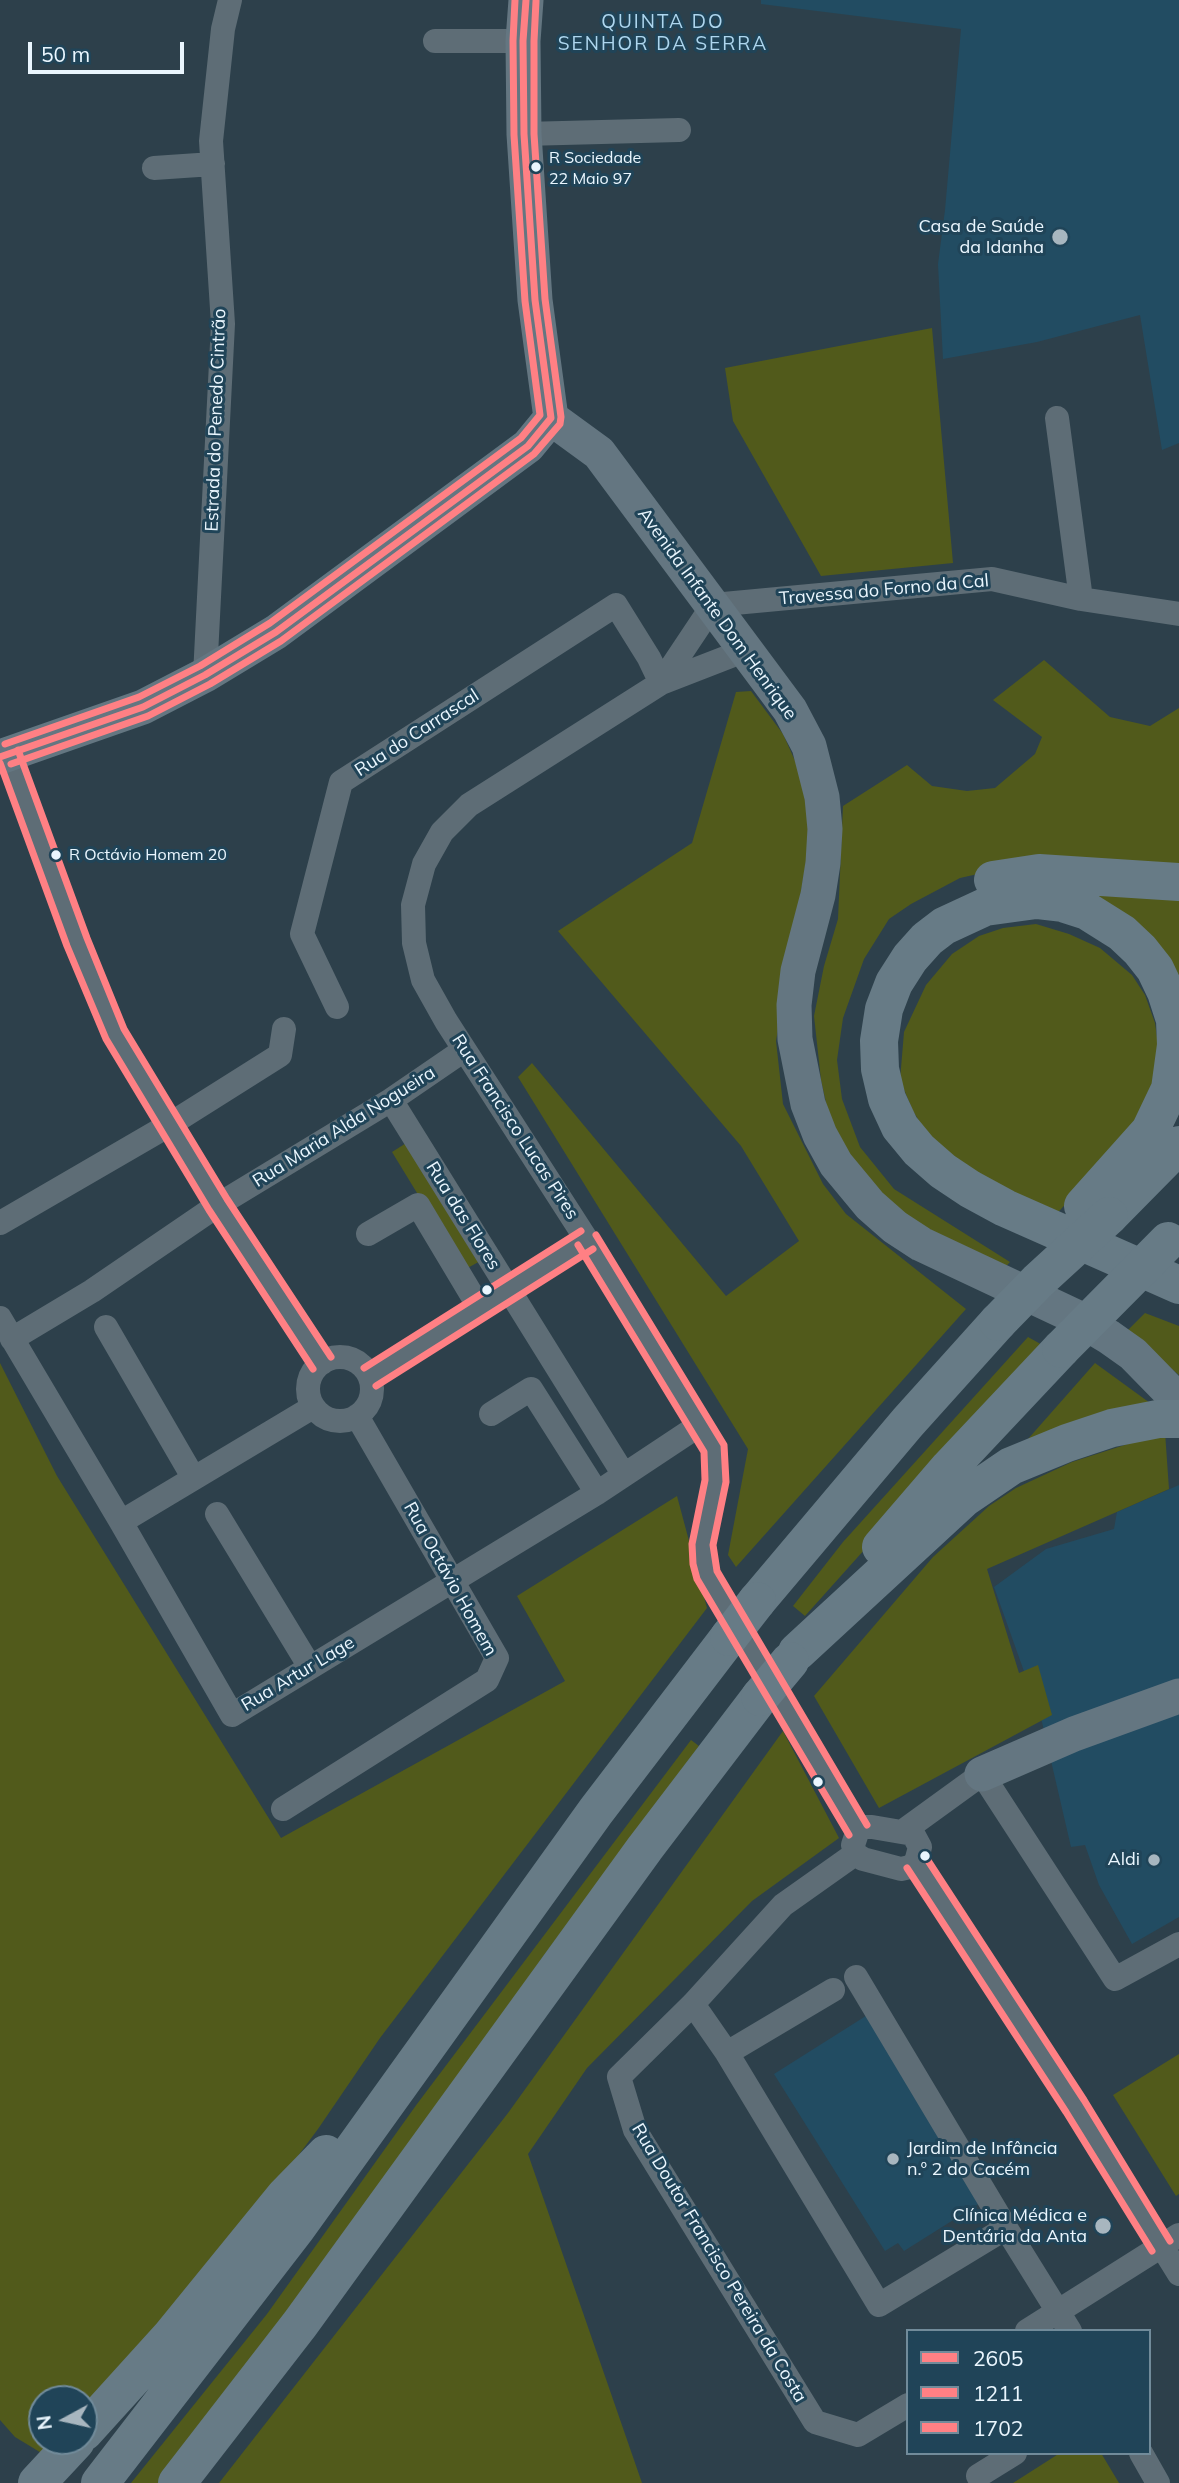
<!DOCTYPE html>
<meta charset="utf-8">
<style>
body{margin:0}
#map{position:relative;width:1179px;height:2483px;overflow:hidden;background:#2d404b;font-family:Mulish,sans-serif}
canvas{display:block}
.legend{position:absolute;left:906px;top:2329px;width:245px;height:126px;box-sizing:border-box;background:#204458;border:2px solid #718b9a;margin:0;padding:9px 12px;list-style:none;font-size:21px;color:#eaf6fe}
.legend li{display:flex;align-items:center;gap:14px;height:35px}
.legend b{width:35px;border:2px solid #718b9a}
.north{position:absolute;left:28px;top:2385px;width:70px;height:70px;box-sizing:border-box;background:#204458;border:2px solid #718b9a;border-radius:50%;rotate:262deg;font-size:19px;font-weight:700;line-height:28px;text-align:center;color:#eaf6fe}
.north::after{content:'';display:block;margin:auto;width:24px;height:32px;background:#a8b6bf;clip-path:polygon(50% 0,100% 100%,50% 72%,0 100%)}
.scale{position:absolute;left:28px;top:42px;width:156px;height:32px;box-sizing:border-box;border:4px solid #eaf6fe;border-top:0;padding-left:9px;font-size:21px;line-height:24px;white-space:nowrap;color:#eaf6fe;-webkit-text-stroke:5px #204458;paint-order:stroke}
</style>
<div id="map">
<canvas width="1179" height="2483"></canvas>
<ul class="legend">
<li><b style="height:9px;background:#ff8084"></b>2605</li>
<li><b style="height:9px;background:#ff8084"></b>1211</li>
<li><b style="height:9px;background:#ff8084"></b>1702</li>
</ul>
<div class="north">N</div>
<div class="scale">50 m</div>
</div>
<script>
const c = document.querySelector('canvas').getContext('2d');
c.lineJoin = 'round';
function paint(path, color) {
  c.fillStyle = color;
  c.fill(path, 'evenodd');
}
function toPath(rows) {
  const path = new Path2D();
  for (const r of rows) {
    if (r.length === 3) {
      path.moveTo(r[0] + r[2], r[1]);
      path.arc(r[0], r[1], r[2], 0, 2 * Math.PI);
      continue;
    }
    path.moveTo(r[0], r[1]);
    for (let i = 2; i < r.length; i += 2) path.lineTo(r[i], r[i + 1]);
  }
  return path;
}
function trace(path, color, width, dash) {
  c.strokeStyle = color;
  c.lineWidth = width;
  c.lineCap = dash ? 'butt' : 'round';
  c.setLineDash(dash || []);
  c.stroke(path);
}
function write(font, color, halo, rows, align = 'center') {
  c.font = font + ' Mulish,sans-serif';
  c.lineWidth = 6;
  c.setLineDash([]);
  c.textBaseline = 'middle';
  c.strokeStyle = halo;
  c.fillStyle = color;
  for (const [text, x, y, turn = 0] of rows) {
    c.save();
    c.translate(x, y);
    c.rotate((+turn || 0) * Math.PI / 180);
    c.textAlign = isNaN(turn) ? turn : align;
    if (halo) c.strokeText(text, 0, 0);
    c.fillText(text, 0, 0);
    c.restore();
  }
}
paint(toPath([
 [761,0,1179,0,1179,443,1162,450,1140,315,1037,342,943,359,938,264,945,210,961,29,761,4],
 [1179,1485,1179,1917,1132,1944,1099,1885,1085,1845,1071,1847,1042,1722,994,1587,1046,1549,1114,1529,1117,1512],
 [869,2014,985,2200,904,2251,898,2243,885,2251,774,2074]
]), '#224c62');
paint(toPath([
 [932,328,953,563,821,576,733,421,725,368],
 [1044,660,1110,717,1150,726,1179,708,1179,871,1018,865,960,878,911,904,889,919,864,959,843,1018,837,1060,842,1099,860,1147,894,1189,1010,1262,999,1274,889,1208,832,1130,821,1080,814,1016,824,966,838,919,843,806,907,765,932,786,967,791,995,788,1035,754,1042,737,993,700],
 [751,691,783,734,805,783,810,838,776,1041,783,1104,823,1184,846,1214,966,1309,736,1567,728,1555,748,1449,518,1077,532,1063,726,1296,799,1241,741,1146,558,931,692,843,736,692],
 [1094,894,1179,895,1179,997],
 [1036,924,1069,934,1100,948,1132,975,1145,995,1155,1023,1160,1060,1140,1122,1052,1219,969,1176,931,1140,913,1111,900,1080,904,1032,926,985,952,954,979,936,1003,928],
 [411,1140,482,1260,464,1270,392,1152],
 [1145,1313,1179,1326,1179,1375,1127,1331],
 [1028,1337,1046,1347,805,1616,793,1606,843,1542],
 [0,1363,57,1476,281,1838,565,1681,517,1596,677,1496,707,1608,380,2038,318,2129,225,2254,84,2416,84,2399,42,2399,42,2441,62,2441,48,2457,15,2437,0,2420],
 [1095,1363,1150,1403,1013,1456],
 [1165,1432,1169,1489,987,1569,1019,1673,1038,1665,1052,1715,879,1808,814,1696,933,1557,989,1506,1016,1488,1072,1462],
 [783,1731,839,1838,752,1901,587,2068,528,2154,642,2483,219,2483,508,2113],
 [691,1740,699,1746,542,1958,417,2140,192,2441,158,2483,131,2483,267,2314,417,2104],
 [1179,2054,1179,2194,1176,2196,1113,2095],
 [1060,2453,1101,2453,1119,2483,1013,2483]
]), '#515a1b');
trace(toPath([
 [435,41,523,41],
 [524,134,679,130],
 [154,168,213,164],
 [1057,418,1081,599],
 [746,650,661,683,713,605,992,579,1081,599,1179,614],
 [205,675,223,324,211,141,223,29,230,0],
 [8,754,77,942,115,1034,218,1205,322,1363],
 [337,1007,302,934,341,782,616,605,649,658,661,683,469,805,442,832,424,864,413,905,414,943,423,980,446,1021,610,1276,714,1449,716,1481,702,1544,703,1562,707,1575,858,1830],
 [391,1100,624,1475],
 [0,1223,169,1125,280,1055,284,1029],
 [368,1234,418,1205,479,1307],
 [0,1318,121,1522,232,1715,597,1493,698,1426],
 [106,1327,193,1477],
 [12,1339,92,1291,218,1205,391,1100,464,1050],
 [340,1389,32],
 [370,1377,587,1240],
 [491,1414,531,1389,597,1493],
 [217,1514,310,1667],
 [121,1522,313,1407],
 [283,1809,487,1680,497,1658,357,1416],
 [864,1827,872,1827,913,1834,920,1847,916,1862,910,1867,901,1869,863,1859,855,1854,853,1845,858,1830,864,1827],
 [902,1832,982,1774,1115,1979,1179,1944],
 [855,1854,783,1905,693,2004,619,2077,635,2130,815,2422,858,2435,908,2405],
 [916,1862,1075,2106,1179,2274],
 [856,1977,1006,2228],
 [833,1990,727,2053,879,2305,1006,2228,1070,2331],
 [693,2004,727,2053],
 [1027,2331,1179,2235],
 [1141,2453,1158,2483],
 [978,2476,1015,2453]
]), '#5e6d76', 24);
trace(toPath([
 [551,418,599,453,790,710,809,746,822,797,825,829,823,863,818,895,798,971,794,1005,795,1039,808,1104,820,1135,836,1164,870,1205,895,1227,921,1244,1074,1316,1109,1337,1133,1354,1179,1401],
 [0,757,143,707,205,675,276,632,528,446,551,418,535,300,524,134,523,41,526,0],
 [982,1774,1074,1734,1179,1696]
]), '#647681', 35);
trace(toPath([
 [993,880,1039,873,1179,882],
 [1083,1206,1150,1131,1170,1089,1176,1045,1175,1020,1166,992,1155,969,1140,950,1122,933,1087,911,1062,903,1036,900,985,907,944,926,927,939,910,958,894,983,884,1009,879,1041,880,1069,887,1099,900,1127,919,1150,943,1171,970,1189,1005,1208,1179,1285],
 [1109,1216,1179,1145],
 [881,1547,949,1468,1061,1349],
 [757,1601,908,1422,998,1322],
 [797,1652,964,1498,1011,1466,1067,1443,1112,1428,1158,1419,1179,1419],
 [84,2432,171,2336,285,2196,326,2154],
 [37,2483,76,2441],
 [100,2483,296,2229,596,1811,729,1637],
 [177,2483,300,2324,645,1848,760,1697]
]), '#677b86', 38);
trace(toPath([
 [998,1322,1038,1281,1109,1216],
 [1061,1349,1168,1241],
 [729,1637,757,1601],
 [760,1697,790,1661]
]), '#677b86', 38);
trace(toPath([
 [0,757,143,707,205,675,276,632,528,446,551,418,535,300,524,134,523,41,526,0]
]), '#ff8084', 7);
trace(toPath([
 [0,763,67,946,106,1039,209,1210,313,1369],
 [11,764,148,716,210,684,281,641,534,454,560,424,561,417,545,299,534,134,534,41,536,1],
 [578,1245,704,1452,705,1480,692,1544,693,1564,697,1579,849,1835],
 [376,1386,593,1249],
 [907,1868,1066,2112,1152,2251]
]), '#ff8084', 7);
trace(toPath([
 [5,744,139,697,200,666,270,623,521,438,540,415,525,301,514,135,513,41,515,0],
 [18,750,87,938,124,1029,227,1199,331,1357],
 [596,1235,724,1445,726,1482,713,1545,717,1571,867,1825],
 [364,1368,581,1231],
 [925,1856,1084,2100,1170,2241]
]), '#ff8084', 7);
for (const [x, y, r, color] of [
 [536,167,6,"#eaf6fe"],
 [1060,237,9,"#a8b6bf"],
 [56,855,6,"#eaf6fe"],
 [487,1290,6,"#eaf6fe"],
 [818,1782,6,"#eaf6fe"],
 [925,1856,6,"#eaf6fe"],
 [1154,1860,7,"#a8b6bf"],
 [893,2159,7,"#a8b6bf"],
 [1103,2226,9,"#a8b6bf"]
]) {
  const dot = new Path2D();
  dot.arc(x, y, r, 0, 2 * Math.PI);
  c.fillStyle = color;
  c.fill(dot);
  trace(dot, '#204458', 2.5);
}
write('16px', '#eaf6fe', '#204458', [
 ["R Sociedade",549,158],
 ["22 Maio 97",549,179],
 ["R Octávio Homem 20",69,855]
], 'left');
write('18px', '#eaf6fe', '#204458', [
 ["Casa de Saúde",1044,227],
 ["da Idanha",1044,248],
 ["Aldi",1140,1860],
 ["Jardim de Infância",907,2149,"left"],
 ["n.º 2 do Cacém",907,2170,"left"],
 ["Clínica Médica e",1087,2216],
 ["Dentária da Anta",1087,2237]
], 'right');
write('18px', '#eaf6fe', '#204458', [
 ["Estrada do Penedo Cintrão",216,420,-88],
 ["Travessa do Forno da Cal",884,590,-5],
 ["Avenida Infante Dom Henrique",717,614,54],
 ["Rua do Carrascal",417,733,-33],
 ["Rua Maria Alda Nogueira",344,1127,-32],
 ["Rua Francisco Lucas Pires",515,1127,57],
 ["Rua das Flores",463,1216,58],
 ["Rua Octávio Homem",450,1579,61],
 ["Rua Artur Lage",298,1674,-31],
 ["Rua Doutor Francisco Pereira da Costa",719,2263,59]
]);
c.letterSpacing = '2px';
write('19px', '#aed6ee', '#204458', [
 ["QUINTA DO",663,22],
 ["SENHOR DA SERRA",663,44]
]);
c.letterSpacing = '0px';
</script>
